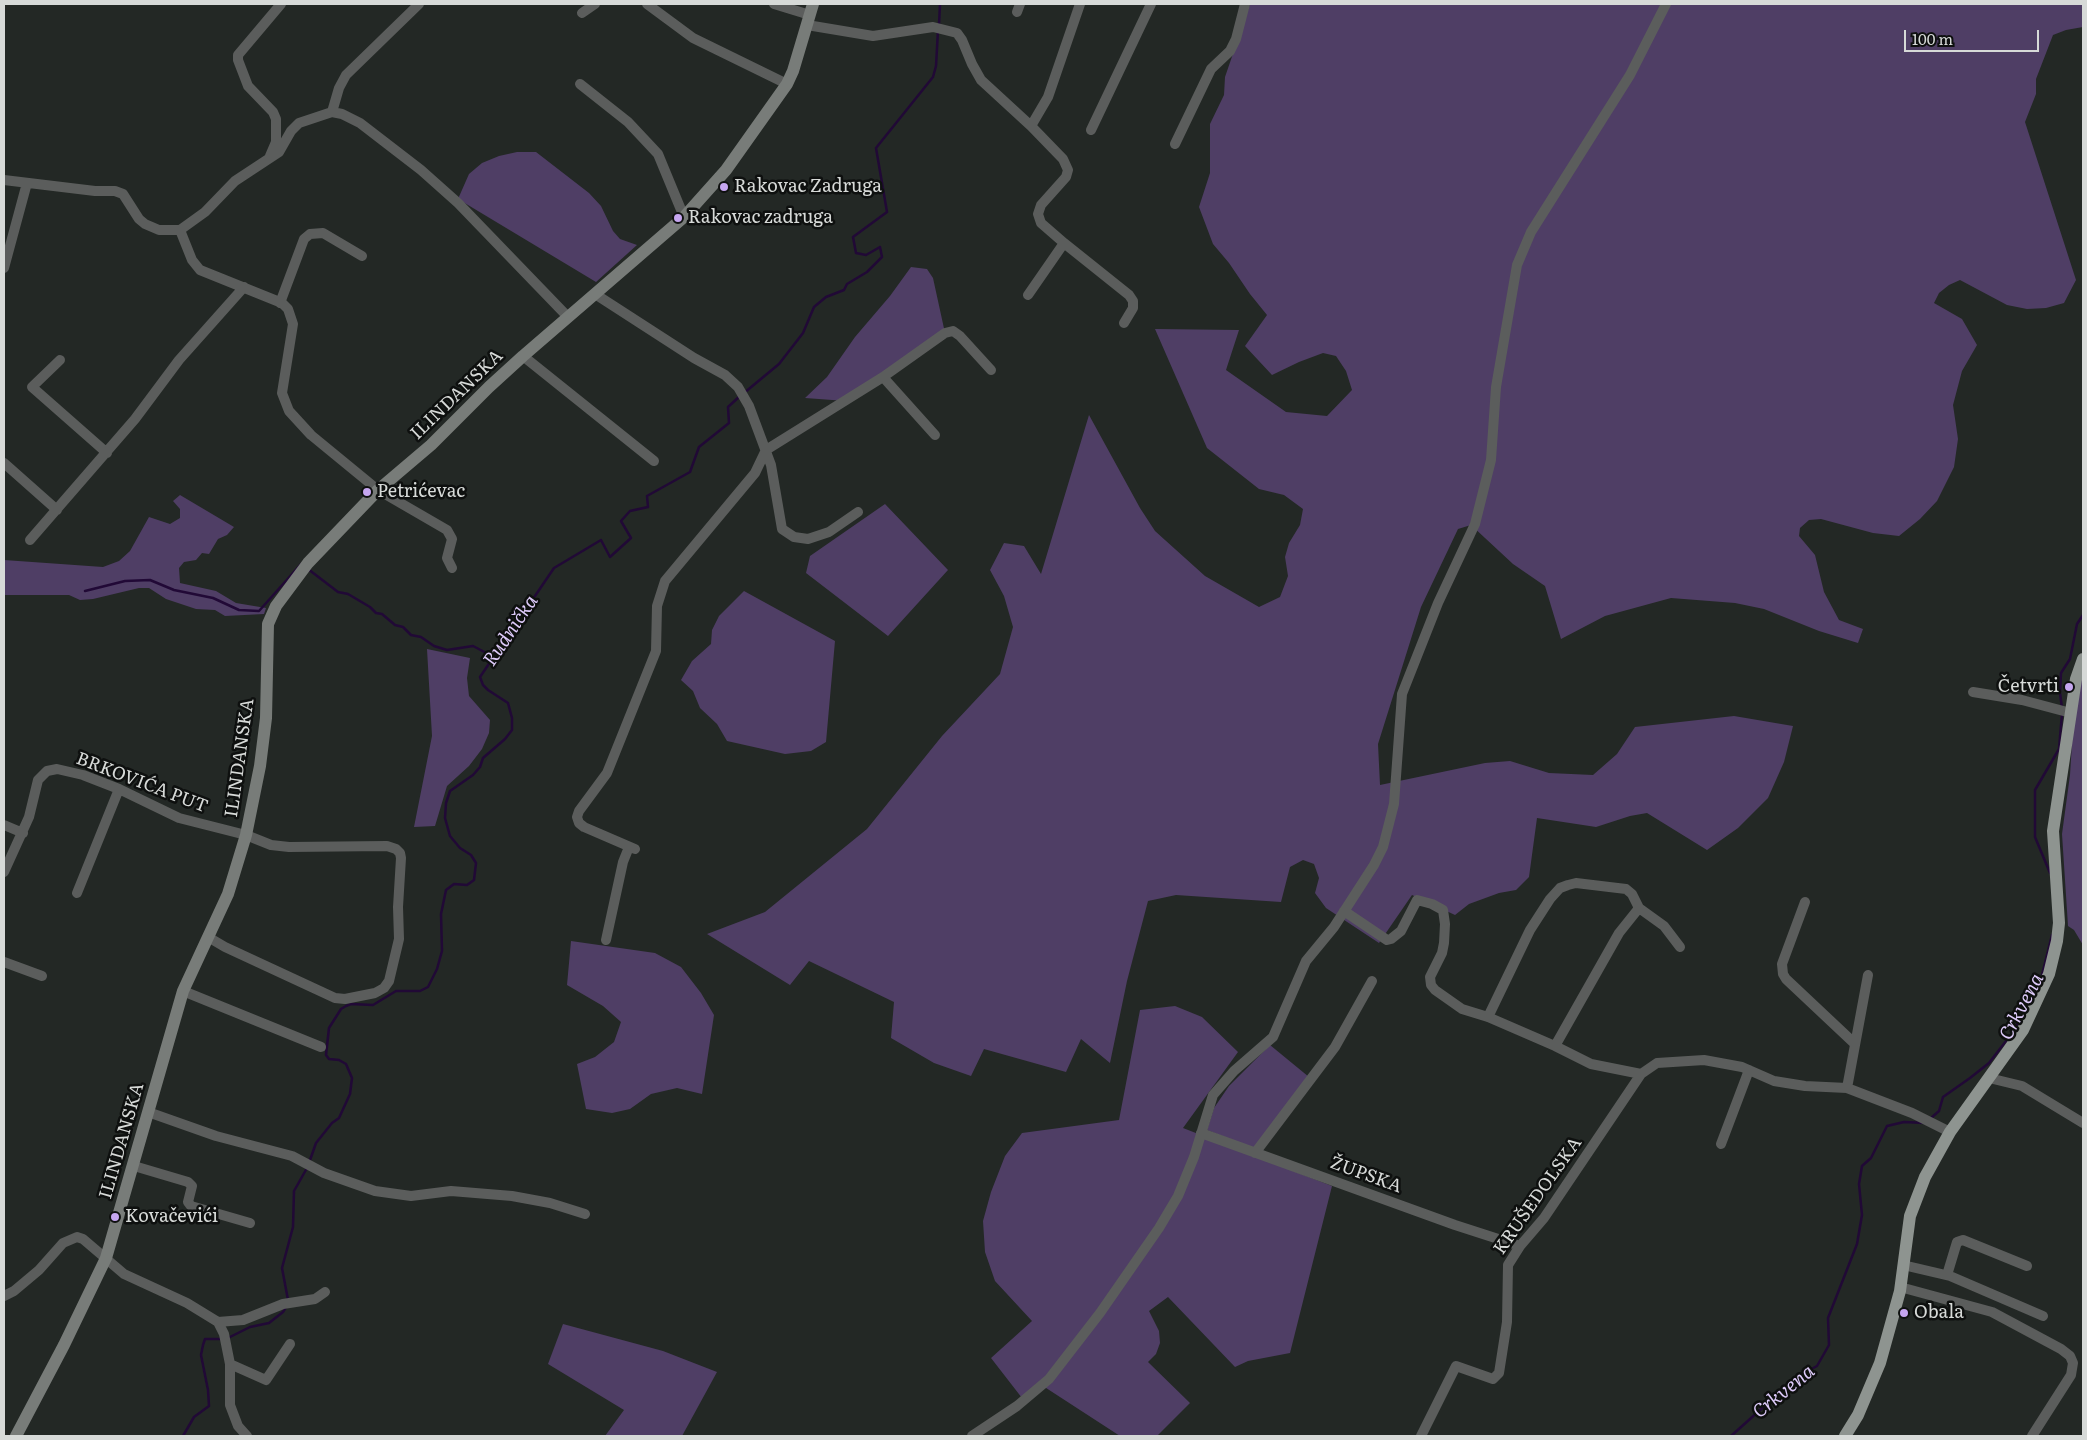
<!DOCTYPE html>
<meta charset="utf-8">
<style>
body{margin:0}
#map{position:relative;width:2087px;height:1440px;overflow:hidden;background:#232825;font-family:Literata,serif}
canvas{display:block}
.frame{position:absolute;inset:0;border:5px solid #d7dad8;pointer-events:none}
.scale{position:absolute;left:1904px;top:30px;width:135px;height:22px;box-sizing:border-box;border:2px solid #d7dad8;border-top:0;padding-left:6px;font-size:15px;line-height:18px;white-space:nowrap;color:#d7dad8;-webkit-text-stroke:4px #0e100f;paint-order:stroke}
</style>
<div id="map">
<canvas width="2087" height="1440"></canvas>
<div class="frame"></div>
<div class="scale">100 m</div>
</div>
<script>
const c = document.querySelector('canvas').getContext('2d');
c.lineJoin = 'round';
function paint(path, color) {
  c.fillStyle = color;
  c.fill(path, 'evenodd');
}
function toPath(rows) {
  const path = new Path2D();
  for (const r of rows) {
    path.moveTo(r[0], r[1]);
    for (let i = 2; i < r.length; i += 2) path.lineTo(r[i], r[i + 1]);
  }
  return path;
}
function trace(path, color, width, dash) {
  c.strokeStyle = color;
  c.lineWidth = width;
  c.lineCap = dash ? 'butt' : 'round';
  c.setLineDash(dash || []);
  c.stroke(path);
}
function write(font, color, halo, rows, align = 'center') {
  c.font = font + ' Literata,serif';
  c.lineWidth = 5;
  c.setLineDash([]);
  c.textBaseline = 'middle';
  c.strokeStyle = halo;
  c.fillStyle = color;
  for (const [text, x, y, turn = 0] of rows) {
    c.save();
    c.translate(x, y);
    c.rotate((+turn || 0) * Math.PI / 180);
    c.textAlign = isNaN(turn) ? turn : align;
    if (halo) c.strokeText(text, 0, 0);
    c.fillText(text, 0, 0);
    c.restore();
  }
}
paint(toPath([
 [1250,4,2083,4,2083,27,2066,30,2053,35,2036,79,2036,94,2025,122,2076,280,2064,303,2046,308,2027,309,2007,305,1960,280,1949,285,1939,293,1934,303,1962,319,1977,345,1962,371,1953,405,1958,439,1954,467,1937,501,1920,519,1899,536,1873,533,1821,519,1809,520,1800,528,1799,536,1815,555,1824,592,1839,620,1863,629,1858,643,1819,631,1764,609,1735,603,1671,598,1605,616,1561,639,1545,586,1513,564,1471,525,1458,529,1421,607,1378,744,1380,785,1485,763,1510,761,1549,773,1593,775,1617,754,1635,727,1734,716,1793,726,1784,762,1768,798,1738,828,1707,850,1647,813,1630,816,1596,827,1537,818,1529,877,1516,890,1499,893,1469,904,1455,915,1412,895,1379,943,1326,908,1315,893,1319,878,1314,864,1303,860,1290,867,1281,902,1176,895,1148,901,1127,981,1110,1063,1081,1039,1066,1072,984,1049,971,1076,934,1063,891,1038,894,1002,809,961,790,985,707,934,765,912,867,829,942,736,1000,674,1013,627,1004,596,990,570,1004,543,1024,546,1041,574,1089,415,1140,508,1155,531,1205,576,1259,607,1280,597,1288,576,1285,557,1289,543,1300,525,1303,509,1284,495,1259,489,1207,448,1155,329,1239,330,1226,370,1286,412,1327,416,1352,390,1346,371,1336,356,1323,353,1299,362,1272,375,1245,346,1267,315,1250,294,1229,263,1213,244,1199,207,1210,173,1210,124,1224,95,1225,77],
 [517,152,536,152,589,193,601,206,613,231,620,239,637,245,596,282,458,199,469,174,482,163,499,156],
 [911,267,927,269,933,278,945,333,846,401,805,398,827,377,855,337,890,296],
 [180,495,234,527,227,535,218,539,209,554,202,553,196,560,184,562,179,568,180,583,216,591,236,603,266,608,264,614,225,616,215,610,196,609,166,599,149,588,139,588,93,599,80,600,69,595,4,595,4,560,103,567,119,561,130,551,149,517,170,524,180,518,180,509,173,501],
 [885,504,948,570,888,636,806,573,810,556],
 [744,591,835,641,826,742,811,751,785,754,727,741,717,724,700,708,693,691,681,680,692,661,711,644,712,630,719,616],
 [427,649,470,658,467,678,469,696,490,720,489,733,482,749,469,766,447,786,435,826,414,827,432,736],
 [2083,659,2083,945,2074,930,2068,926,2062,834,2070,775,2076,679],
 [571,941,655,953,681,967,701,993,714,1015,702,1094,677,1088,651,1094,630,1109,612,1113,586,1109,577,1064,595,1057,614,1042,621,1022,603,1006,567,985],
 [1175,1006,1202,1017,1238,1052,1183,1128,1332,1186,1290,1353,1248,1361,1235,1367,1168,1297,1149,1311,1159,1331,1160,1343,1156,1354,1148,1362,1190,1403,1157,1436,1120,1436,1043,1386,1022,1398,991,1358,1032,1321,995,1281,985,1252,983,1221,991,1192,1005,1156,1022,1133,1119,1120,1140,1010],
 [1270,1045,1309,1077,1255,1149,1207,1130,1214,1108,1229,1086],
 [563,1324,663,1351,717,1372,682,1436,605,1436,624,1410,548,1364]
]), '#4f3e65');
trace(toPath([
 [939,25,940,4],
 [744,393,779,364,803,333,814,307,826,297,844,290,847,284,867,272,882,257,880,247,866,255,856,253,853,237,887,212,876,148,933,77,936,66,938,30],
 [308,569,338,592,348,594,370,607,376,613,382,614,395,625,403,627,411,635,421,637,434,646,447,650,473,646,494,657],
 [85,591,125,581,150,580,174,590,213,598,239,610,259,611,301,564],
 [2062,708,2060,693,2061,673,2070,659,2077,624,2083,615],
 [2050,873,2035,837,2035,790,2059,749,2062,714],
 [1931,1118,1939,1111,1943,1097,1970,1078,1989,1063,2013,1032,2042,975,2052,935],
 [309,1163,316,1143,332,1123,339,1118,350,1094,352,1078,346,1064,339,1060,329,1059,326,1055,329,1028,341,1009,346,1006,351,1004,373,1005,396,991,420,991,428,987,437,969,442,951,441,914,446,890,454,884,467,885,474,880,476,863,471,855,460,848,450,836,445,818,446,803,450,791,473,775,480,767,483,758,505,739,512,730,512,718,508,703,488,690,483,685,480,677,554,568,601,540,610,557,631,538,621,521,630,511,648,507,647,496,690,472,699,447,729,423,728,407,740,396],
 [288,1300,282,1268,293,1227,294,1191,307,1168],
 [228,1338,250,1327,269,1323,283,1312,286,1307],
 [183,1436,194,1417,209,1406,208,1390,201,1355,203,1345,205,1339,223,1339],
 [1731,1436,1797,1377,1817,1366,1829,1345,1828,1318,1857,1244,1862,1215,1859,1184,1862,1166,1871,1158,1887,1126,1904,1122,1925,1123]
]), '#210936', 2.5);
trace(toPath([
 [647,4,693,38,787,84],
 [774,4,810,15],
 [1017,12,1020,4],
 [582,13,595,4],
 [807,25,873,36,933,27,957,33,962,40,972,64,981,80,1031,126,1063,159,1068,170,1066,177,1041,205,1038,214,1041,223,1064,243,1028,295],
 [580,84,628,122,658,154,684,217],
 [332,112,339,88,346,75,419,4],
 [1031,126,1048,97,1080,4],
 [1091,130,1151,4],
 [1175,144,1211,69,1230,51,1236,39,1245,4],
 [270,156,276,142,276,119,273,112,248,86,238,60,238,55,281,4],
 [4,180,95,191,115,191,123,194,139,219,145,224,159,230,180,230,205,212,235,181,279,152,291,131,299,123,332,112,342,114,360,123,421,170,458,203,568,317],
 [180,230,192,260,200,270,282,303,288,309,293,324,282,393,289,411,311,435,378,490,447,530,452,539,447,558,452,568],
 [1064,243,1129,295,1133,301,1133,308,1124,323],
 [4,268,27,183],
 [595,294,694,358,725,375,738,387,749,406,771,465,782,529,794,537,808,539,829,532,858,512],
 [280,303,304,239,310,234,323,233,362,256],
 [523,356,654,461],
 [60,360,32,387,107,453],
 [883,377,935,435],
 [4,463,57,510],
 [30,540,135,419,179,360,244,287],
 [1973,692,2022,700,2071,713],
 [4,825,23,833],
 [635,849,584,827,579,823,577,817,579,811,607,773,656,651,657,606,665,581,755,473,766,450,883,377,945,333,953,331,960,336,991,370],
 [4,872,29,817,38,780,47,771,57,769,83,775,119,789,179,818,246,835,271,845,289,847,387,846,396,849,400,853,401,858,398,907,399,939,389,981,384,988,375,993,345,999,335,998,225,947,208,937],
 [77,893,119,789],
 [1805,902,1782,964,1783,974,1786,979,1854,1043],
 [1344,911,1387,940,1391,939,1401,931,1417,900,1432,904,1443,910,1445,924,1444,943,1442,953,1430,977,1431,985,1435,990,1462,1009,1488,1017,1555,1046,1591,1064,1641,1074,1657,1063,1704,1060,1742,1067,1774,1081,1805,1086,1847,1088,1912,1113,1950,1132],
 [606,940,623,862,629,847],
 [4,962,42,976],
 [183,991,321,1047],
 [1488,1017,1530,930,1550,899,1560,888,1568,885,1576,883,1626,889,1632,894,1639,908,1664,926,1680,947],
 [1555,1046,1619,933,1639,908],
 [1989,1078,2022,1086,2083,1123],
 [1847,1088,1868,975],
 [148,1112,216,1136,292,1156,324,1173,375,1191,411,1196,451,1191,512,1196,550,1203,585,1214],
 [1201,1133,1455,1225,1520,1246],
 [1721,1144,1749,1070],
 [1255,1153,1335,1047,1372,981],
 [134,1166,188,1182,192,1186,188,1202,191,1206,250,1223],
 [1903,1265,1950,1276,2043,1316],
 [1947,1275,1957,1242,1963,1240,2027,1266],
 [1900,1287,1992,1312,2061,1349,2070,1356,2073,1363,2071,1375,2032,1436],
 [4,1296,14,1291,39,1270,63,1243,77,1237,83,1239,124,1274,187,1303,218,1322,243,1320,283,1304,315,1299,325,1292],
 [218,1322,224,1334,230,1364,230,1405,238,1426,247,1436],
 [230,1364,266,1380,290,1344],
 [972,1436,1017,1406,1049,1379,1100,1313,1159,1228,1178,1196,1194,1157,1213,1095,1234,1071,1273,1037,1306,961,1334,927,1374,865,1383,847,1394,804,1402,694,1438,603,1475,524,1491,460,1496,387,1517,265,1531,232,1630,75,1666,4],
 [1421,1436,1456,1366,1493,1379,1499,1373,1507,1322,1508,1265,1520,1246,1544,1218,1641,1074]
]), '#5b5d5c', 10);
trace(toPath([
 [16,1436,64,1345,106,1258,183,991,228,894,246,835,260,766,266,718,268,624,276,606,308,563,378,490,431,445,489,387,523,356,684,217,726,170,787,84,793,71,813,4]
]), '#787c79', 12);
trace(toPath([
 [1845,1436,1858,1415,1880,1363,1900,1291,1910,1216,1925,1177,1950,1132,2023,1030,2049,974,2057,941,2059,923,2053,831,2076,679,2083,659]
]), '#8e9490', 12);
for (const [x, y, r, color] of [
 [724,187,5,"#c6a6f0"],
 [678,218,5,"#c6a6f0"],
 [367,492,5,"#c6a6f0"],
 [2069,687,5,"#c6a6f0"],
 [115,1217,5,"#c6a6f0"],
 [1904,1313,5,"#c6a6f0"]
]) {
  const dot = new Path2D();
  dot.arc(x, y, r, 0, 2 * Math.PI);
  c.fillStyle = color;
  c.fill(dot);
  trace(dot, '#0e100f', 2);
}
write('18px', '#d7dad8', '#0e100f', [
 ["Rakovac Zadruga",734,187],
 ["Rakovac zadruga",688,218],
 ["Petrićevac",377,492],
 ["Četvrti",2059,687,"right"],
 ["Kovačevići",125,1217],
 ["Obala",1914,1313]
], 'left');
write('18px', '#d7dad8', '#0e100f', [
 ["ILINDANSKA",457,395,-44],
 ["ILINDANSKA",240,758,-82],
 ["BRKOVIĆA PUT",142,783,21],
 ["ILINDANSKA",122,1141,-74],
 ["ŽUPSKA",1366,1175,20],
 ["KRUŠEDOLSKA",1538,1196,-55]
]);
write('italic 19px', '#ddcaf9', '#0e100f', [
 ["Rudnička",511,631,-56],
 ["Crkvena",2022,1007,-62],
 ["Crkvena",1784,1392,-39]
]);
</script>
